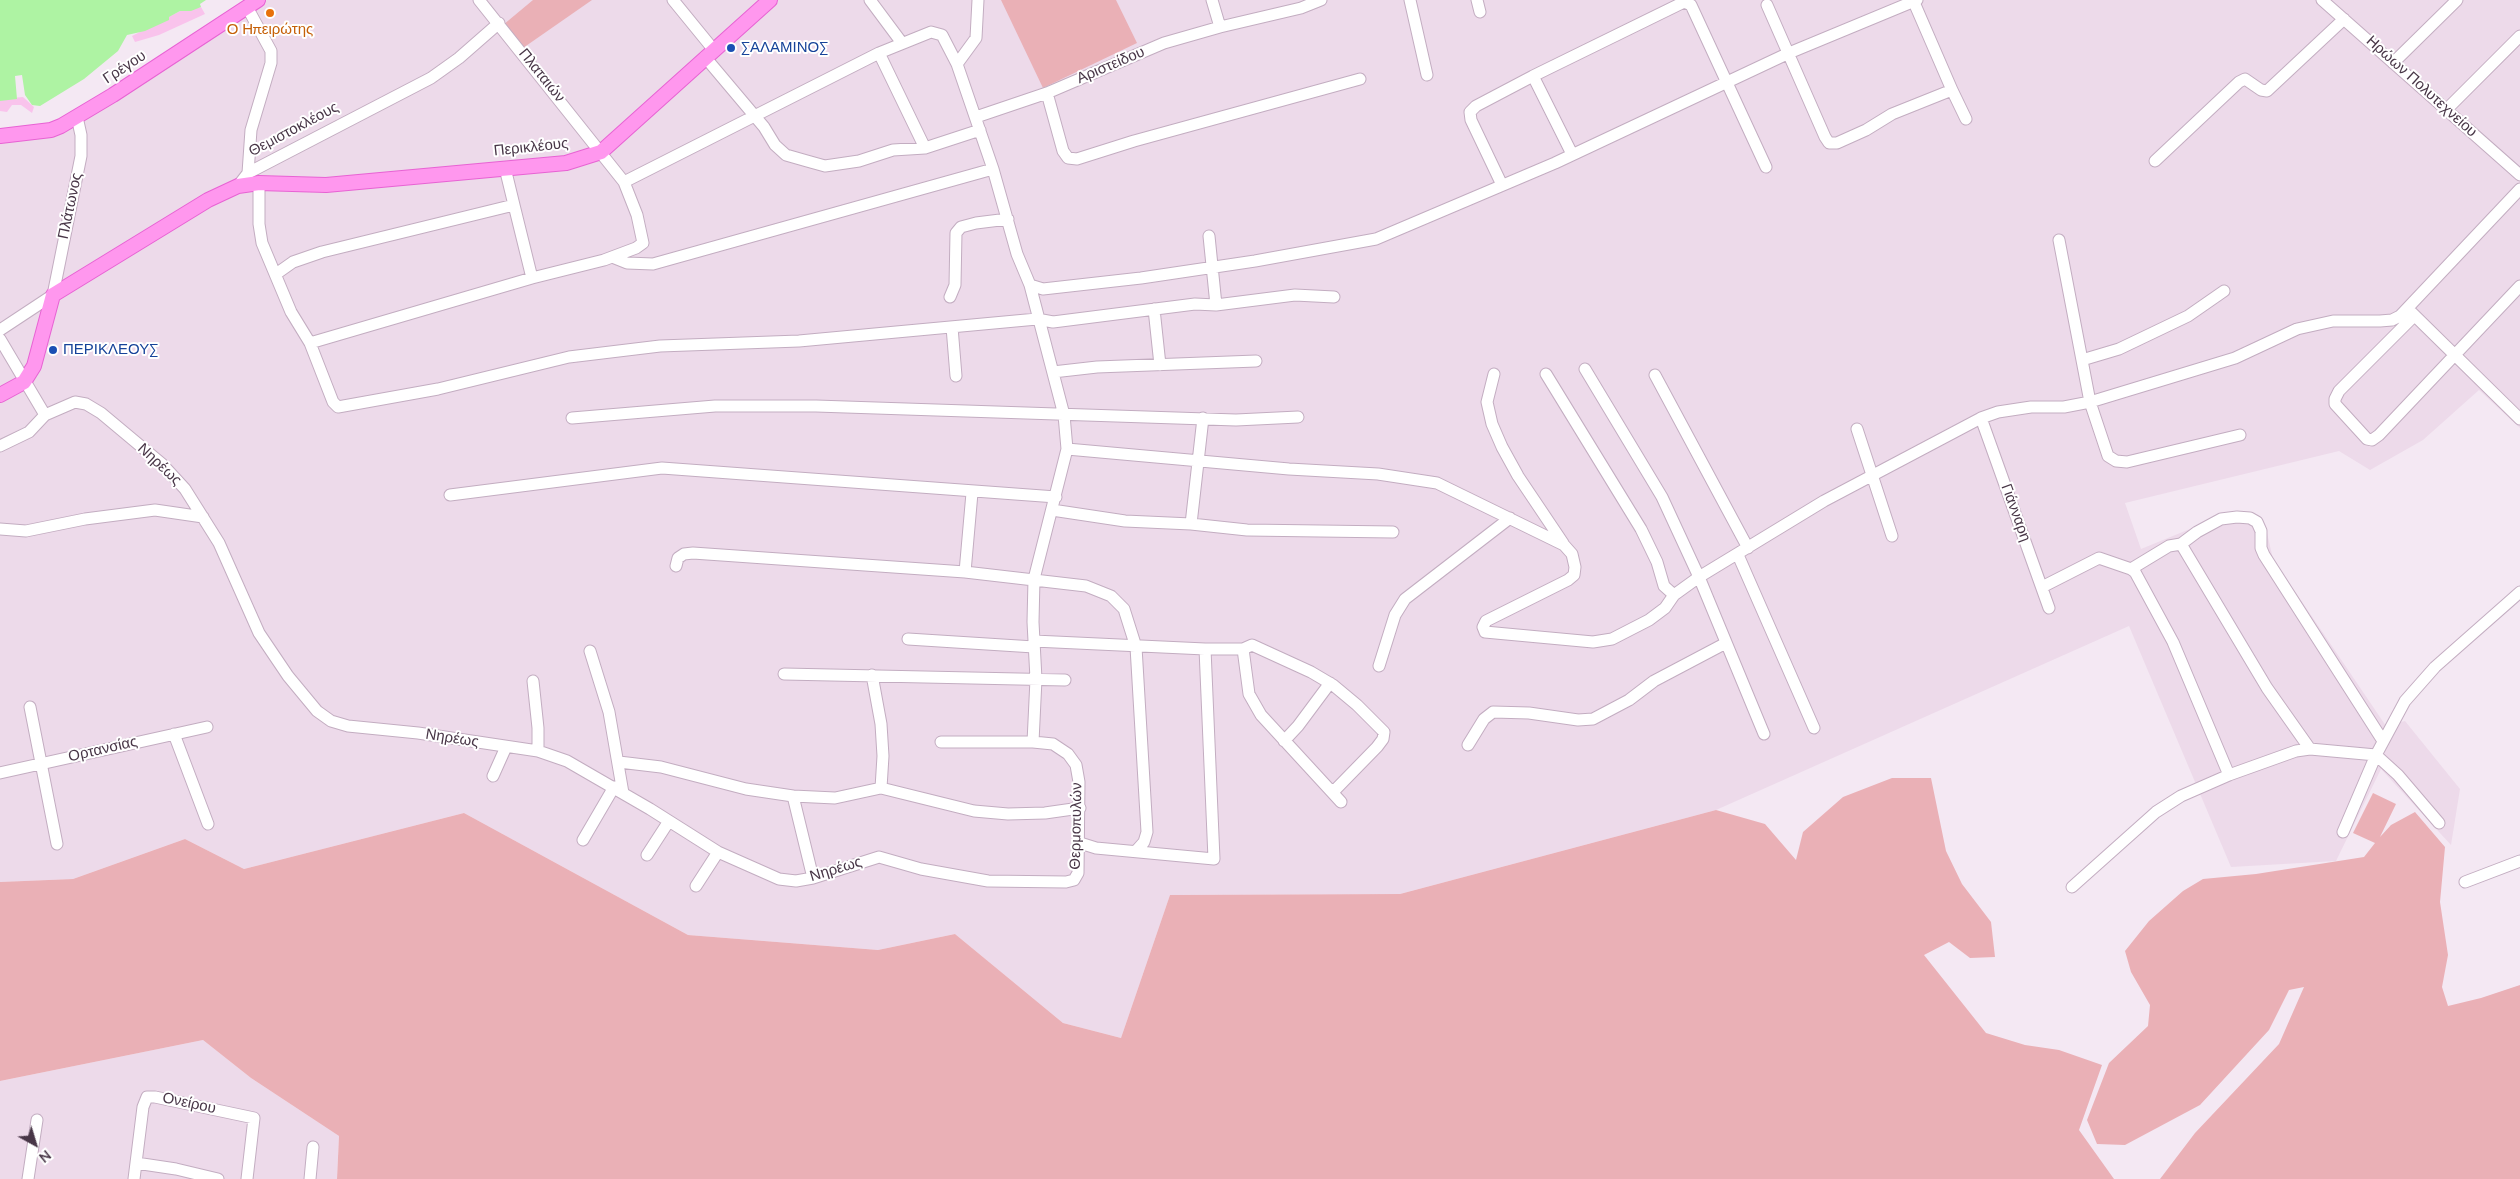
<!DOCTYPE html>
<meta charset="utf-8">
<style>
body{margin:0}
#map{position:relative;width:2520px;height:1179px;overflow:hidden;background:#f4e8f3;font-family:"Nunito Sans",sans-serif}
canvas{display:block}
.north{position:absolute;left:10px;top:1119px;width:50px;height:50px;-webkit-text-stroke:4px #fff;paint-order:stroke;rotate:141deg;font-size:14px;font-weight:700;line-height:20px;text-align:center;color:#483647}
.north::after{content:'';display:block;margin:auto;width:18px;height:22px;background:#483647;clip-path:polygon(50% 0,100% 100%,50% 72%,0 100%)}
</style>
<div id="map">
<canvas width="2520" height="1179"></canvas>
<div class="north">N</div>
</div>
<script>
const c = document.querySelector('canvas').getContext('2d');
c.lineJoin = 'round';
function paint(path, color) {
  c.fillStyle = color;
  c.fill(path, 'evenodd');
}
function toPath(rows) {
  const path = new Path2D();
  for (const r of rows) {
    path.moveTo(r[0], r[1]);
    for (let i = 2; i < r.length; i += 2) path.lineTo(r[i], r[i + 1]);
  }
  return path;
}
function trace(path, color, width, dash) {
  c.strokeStyle = color;
  c.lineWidth = width;
  c.lineCap = dash ? 'butt' : 'round';
  c.setLineDash(dash || []);
  c.stroke(path);
}
function write(font, color, halo, rows, align = 'center') {
  c.font = font + ' "Nunito Sans",sans-serif';
  c.lineWidth = 4;
  c.setLineDash([]);
  c.textBaseline = 'middle';
  c.strokeStyle = halo;
  c.fillStyle = color;
  for (const [text, x, y, turn = 0] of rows) {
    c.save();
    c.translate(x, y);
    c.rotate((+turn || 0) * Math.PI / 180);
    c.textAlign = isNaN(turn) ? turn : align;
    if (halo) c.strokeText(text, 0, 0);
    c.fillText(text, 0, 0);
    c.restore();
  }
}
paint(toPath([
 [267,0,2520,0,2520,428,2479,390,2423,440,2370,470,2339,451,2125,503,2141,549,2229,513,2258,515,2267,533,2273,559,2386,726,2405,721,2460,789,2451,845,2381,769,2336,861,2231,867,2129,626,1716,810,1400,894,1170,895,1121,1038,1063,1023,955,934,878,950,688,935,464,813,244,869,185,839,73,879,0,882,0,137,59,131],
 [203,1040,251,1078,339,1136,337,1179,0,1179,0,1081]
]), '#eddaea');
paint(toPath([
 [533,0,592,0,523,48,503,25],
 [1001,0,1116,0,1137,43,1043,88],
 [1892,778,1931,778,1946,851,1962,884,1991,922,1995,957,1970,958,1949,942,1924,955,1986,1033,2025,1045,2059,1050,2102,1065,2079,1130,2114,1179,337,1179,339,1136,251,1078,203,1040,0,1081,0,882,73,879,185,839,244,869,464,813,688,935,878,950,955,934,1063,1023,1121,1038,1170,895,1400,894,1716,810,1765,824,1796,860,1803,832,1843,797],
 [2373,793,2396,804,2380,837,2391,825,2415,812,2445,847,2440,902,2448,955,2442,987,2448,1006,2481,998,2520,985,2520,1179,2160,1179,2195,1133,2279,1044,2304,987,2289,990,2269,1030,2200,1105,2125,1145,2097,1144,2087,1120,2109,1063,2148,1026,2150,1005,2131,972,2125,951,2149,921,2183,891,2203,879,2256,874,2364,857,2375,843,2353,833]
]), '#eab0b6');
paint(toPath([
 [201,7,205,14,159,35,135,42,132,36,180,11],
 [23,97,34,107,32,113,21,105,12,105,7,112,0,111,0,99]
]), '#f9c3ec');
paint(toPath([
 [0,0,206,0,200,4,201,7,191,11,180,11,169,17,169,20,145,31,127,35,118,51,84,79,40,106,32,105,25,95,22,75,15,76,17,99,0,101]
]), '#aef3a3');
const minor = toPath([
 [673,0,713,49],
 [870,0,902,43],
 [1410,0,1427,75],
 [1477,0,1480,12],
 [2322,0,2520,175],
 [1767,5,1825,137,1829,143,1837,143,1866,130,1892,114,1952,90,1913,0],
 [247,7,271,51,271,63,251,130,248,173],
 [1220,27,1301,8,1321,0],
 [879,53,925,148],
 [705,57,764,127,775,145,786,155,807,161,825,166,859,161,893,150,925,148,980,130],
 [2393,63,2457,0],
 [957,64,976,38,978,0],
 [1533,76,1684,2,1691,5,1766,167],
 [1952,90,1966,119],
 [1047,93,1063,151,1068,158,1077,159,1134,141,1360,79],
 [2446,110,2520,36],
 [976,117,1047,93,1164,43,1220,27,1212,0],
 [2155,161,2239,82,2245,79,2261,90,2267,91,2344,19],
 [624,182,879,53,931,32,942,35,957,64,993,169,1017,254,1030,285,1064,415,1067,449,1034,579,1033,622,1036,679,1033,742],
 [259,183,259,224,262,243,291,312,310,343,333,402,338,407,438,389,569,357,660,346,799,341,1037,319,1053,322,1195,304,1216,305],
 [1502,185,1471,120,1470,112,1476,106,1533,76,1572,154],
 [238,186,248,173,431,78,459,58,499,23],
 [514,205,532,278],
 [1209,236,1216,305,1295,295,1334,297],
 [2059,240,2090,402,2108,456,2116,461,2127,462,2240,435],
 [612,257,627,263,653,264,993,169],
 [276,274,293,262,322,252,514,205,505,168],
 [1030,285,1043,289,1141,278,1255,261,1376,239,1555,163,1789,53,1917,0],
 [950,297,955,285,956,233,961,227,976,223,1008,219],
 [1154,309,1160,365],
 [2409,310,2520,419],
 [2414,316,2339,391,2335,399,2335,404,2367,439,2372,440,2379,435,2520,286],
 [952,327,956,376],
 [0,330,53,295,81,156,81,135,77,117],
 [0,339,45,415],
 [310,343,532,278,604,260,636,248,643,243,637,215,624,182,479,0],
 [2082,360,2119,349,2188,316,2224,291],
 [1585,369,1662,497,1699,577,1764,734],
 [1053,372,1097,367,1256,361],
 [1494,374,1487,402,1492,424,1502,447,1518,476,1563,543],
 [1546,374,1641,529,1657,562,1664,586,1674,595],
 [1655,375,1748,548],
 [572,418,715,406,816,406,1236,420,1298,417],
 [1981,418,2049,608],
 [1857,429,1892,536],
 [0,446,29,432,45,415,75,402,86,404,101,413,162,464,185,489,219,543,259,633,288,676,317,711,331,721,348,726,418,733,538,751,567,761,650,809,718,852,779,879,796,881,813,878,879,857,921,869,988,881,1066,882,1074,880,1078,873,1079,782,1076,765,1068,754,1053,744,1033,742,941,742],
 [1067,449,1289,469,1378,474,1437,483,1564,545,1572,554,1575,567,1574,575,1568,580,1486,621,1483,627,1485,632,1593,642,1612,639,1649,620,1665,608,1674,595,1699,577,1824,501,1981,418,1998,412,2031,407,2064,407,2090,402,2235,358,2297,329,2333,321,2380,321,2392,320,2400,316,2520,189],
 [450,495,662,468,1056,497],
 [1052,510,1125,521,1191,524,1247,530,1393,532],
 [1191,524,1203,418],
 [0,529,26,531,85,519,155,510,203,517],
 [2181,544,2267,688,2310,749],
 [1738,555,1814,728],
 [676,566,678,558,684,554,693,553,965,572,972,493],
 [2131,569,2169,546,2181,544,2197,532,2221,519,2237,517,2250,518,2257,522,2261,531,2261,548,2264,555,2383,741],
 [965,572,1086,586,1111,596,1124,609,1136,647,1147,832,1144,842,1136,851],
 [2042,587,2099,558,2131,569,2135,572,2173,642,2229,775],
 [908,639,1034,647],
 [1034,641,1205,649,1214,859,1096,848,1080,843],
 [1205,649,1243,649,1249,694,1261,715,1330,790,1336,789,1377,747,1383,739,1384,732,1357,705,1333,685,1311,672,1252,645,1243,649],
 [590,651,609,712,623,793],
 [1379,666,1395,615,1405,599,1510,518],
 [784,674,1065,680],
 [872,675,881,724,883,756,881,788],
 [533,681,538,728,538,751],
 [30,707,57,844],
 [174,734,208,824],
 [1284,741,1298,726,1330,683],
 [1468,745,1484,719,1493,712,1529,713,1578,720,1593,719,1629,700,1654,681,1726,643],
 [619,762,661,767,746,789,793,796],
 [0,773,207,727],
 [493,776,506,747],
 [1330,790,1341,802],
 [2343,832,2376,755,2405,701,2435,667,2520,592],
 [583,840,614,787],
 [647,855,669,821],
 [813,878,793,796,835,798,881,788,974,811,1008,814,1045,813,1080,808],
 [2465,882,2520,861],
 [696,886,718,852],
 [2072,887,2156,812,2181,796,2229,775,2296,751,2310,749,2376,755,2398,775,2439,823],
 [136,1163,176,1169,218,1179],
 [28,1179,37,1120],
 [134,1179,143,1107,147,1097,155,1097,254,1118,247,1179],
 [310,1179,313,1147]
]);
const major = toPath([
 [0,136,51,130,61,126,113,95,258,0],
 [0,395,24,382,34,366,53,295,208,200,238,186,259,183,326,185,566,163,601,152,770,0]
]);
trace(minor, '#c3adc1', 13);
trace(major, '#e763d3', 16);
trace(minor, '#fff', 11);
trace(major, '#ff97ee', 14);
for (const [x, y, r, color] of [
 [270,13,5,"#e8710a"],
 [731,48,5,"#1a4fb4"],
 [53,350,5,"#1a4fb4"]
]) {
  const dot = new Path2D();
  dot.arc(x, y, r, 0, 2 * Math.PI);
  c.fillStyle = color;
  c.fill(dot);
  trace(dot, '#fff', 2);
}
write('15px', '#c56008', '#fff', [
 ["Ο Ηπειρώτης",270,30]
]);
write('15px', '#164399', '#fff', [
 ["ΣΑΛΑΜΙΝΟΣ",741,48],
 ["ΠΕΡΙΚΛΕΟΥΣ",63,350]
], 'left');
write('15px', '#483647', '#fff', [
 ["Αριστείδου",1111,66,-23],
 ["Γρέγου",125,68,-33],
 ["Πλαταιών",541,76,51],
 ["Ηρώων Πολυτεχνείου",2421,87,42],
 ["Θεμιστοκλέους",294,130,-28],
 ["Περικλέους",531,148,-6],
 ["Πλάτωνος",71,206,-78],
 ["Νηρέως",159,465,43],
 ["Γιάνναρη",2015,513,70],
 ["Νηρέως",452,739,9],
 ["Ορτανσίας",103,750,-13],
 ["Θερμοπυλών",1077,826,-89],
 ["Νηρέως",836,870,-17],
 ["Ονείρου",189,1104,12]
]);
</script>
